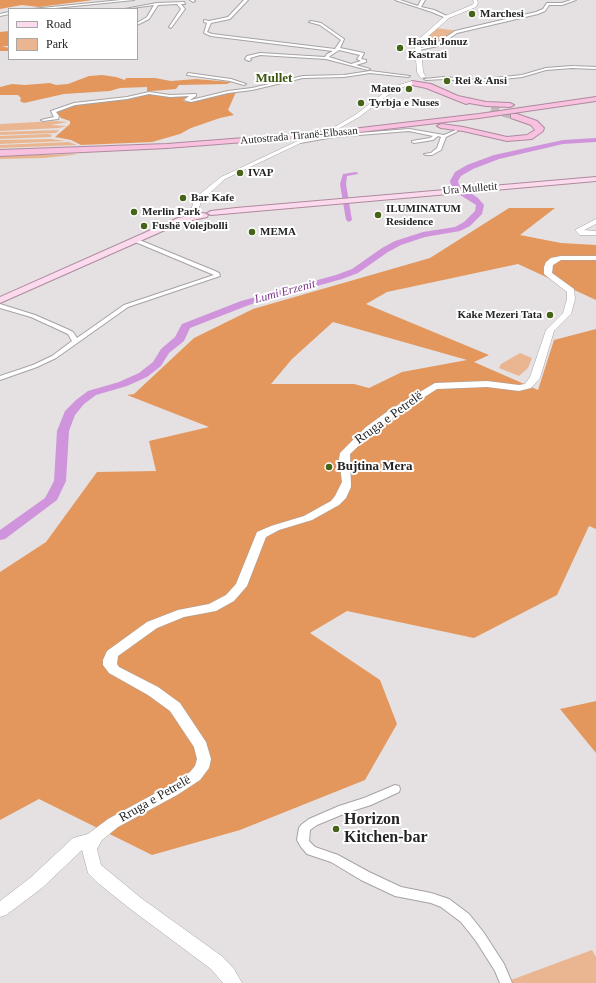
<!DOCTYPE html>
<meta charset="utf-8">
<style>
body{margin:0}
#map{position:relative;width:596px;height:983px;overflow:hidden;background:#e5e1e2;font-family:Georgia,serif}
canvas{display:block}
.legend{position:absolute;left:8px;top:8px;width:130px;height:52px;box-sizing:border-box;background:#fff;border:1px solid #a8a7a7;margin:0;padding:5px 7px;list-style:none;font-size:12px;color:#252424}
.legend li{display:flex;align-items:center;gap:8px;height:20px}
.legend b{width:20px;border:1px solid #a8a7a7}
</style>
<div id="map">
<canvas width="596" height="983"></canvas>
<ul class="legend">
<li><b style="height:5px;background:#fadaec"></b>Road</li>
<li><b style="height:11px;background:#eab691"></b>Park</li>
</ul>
</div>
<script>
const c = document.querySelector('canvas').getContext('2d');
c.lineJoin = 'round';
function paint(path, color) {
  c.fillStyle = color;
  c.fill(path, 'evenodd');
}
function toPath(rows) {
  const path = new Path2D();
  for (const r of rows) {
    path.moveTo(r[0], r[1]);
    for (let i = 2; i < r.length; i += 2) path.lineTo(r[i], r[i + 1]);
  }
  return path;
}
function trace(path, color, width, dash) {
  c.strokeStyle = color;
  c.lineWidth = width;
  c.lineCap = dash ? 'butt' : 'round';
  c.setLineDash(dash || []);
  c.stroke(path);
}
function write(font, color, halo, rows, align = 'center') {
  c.font = font + ' Georgia,serif';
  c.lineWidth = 4;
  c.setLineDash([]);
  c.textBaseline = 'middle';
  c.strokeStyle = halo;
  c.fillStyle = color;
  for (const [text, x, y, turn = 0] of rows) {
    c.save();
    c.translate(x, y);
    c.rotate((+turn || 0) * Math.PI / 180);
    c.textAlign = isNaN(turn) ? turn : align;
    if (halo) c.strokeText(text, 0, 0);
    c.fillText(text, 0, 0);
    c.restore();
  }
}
paint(toPath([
 [435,28,460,31,450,34,436,45,421,48,421,43,427,34],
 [56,121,68,122,50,125,67,126,59,128,0,131,0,127,46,125,0,127,0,124],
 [59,130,56,133,0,135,0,132],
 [48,134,52,135,51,137,0,139,0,136],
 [51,139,66,141,0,144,0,140],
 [69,142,77,145,0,148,0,145],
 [77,154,73,155,44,158,0,159,0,156],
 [520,353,532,358,528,368,519,376,499,368,501,364],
 [592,950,596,957,596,983,512,983,511,980]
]), '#eab691');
paint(toPath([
 [0,0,93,0,39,7,22,5,0,9],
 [9,31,9,46,2,46,9,48,9,51,0,51,0,32],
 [102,75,116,77,125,80,126,78,155,78,171,81,196,79,231,82,227,84,179,85,176,89,152,91,147,91,147,87,120,88,110,91,64,94,24,103,20,101,21,98,18,95,0,95,0,87,12,84,25,85,50,83,56,85,68,84,89,76],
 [236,92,228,110,234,115,220,118,191,128,180,134,152,142,81,145,71,140,55,137,70,124,70,121,61,118,57,112,76,105,129,99,151,93,165,97,191,96,182,100,186,102],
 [509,208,555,208,520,235,561,243,596,245,596,300,518,264,387,292,366,304,489,355,474,362,538,390,554,340,596,329,596,529,589,526,557,595,474,638,347,611,310,633,380,680,397,724,365,780,240,830,152,855,39,799,0,820,0,572,46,542,97,472,156,471,149,441,209,427,127,395,134,394,194,338,253,309,430,258],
 [333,322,467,360,402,372,369,388,354,384,271,384,292,359],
 [596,701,596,753,560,709]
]), '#e3975d');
paint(toPath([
 [356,172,358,173,358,174,347,176,346,184,352,220,349,222,346,220,340,184,343,174,356,172]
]), '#cf94db');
paint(toPath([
 [596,138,596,142,563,144,499,159,473,169,461,176,458,181,459,185,478,198,484,205,482,214,470,226,460,231,425,237,401,245,388,252,358,273,342,279,249,305,190,328,184,341,169,353,161,366,147,377,127,386,96,395,84,404,75,415,69,431,66,481,57,500,5,539,0,540,0,530,45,498,54,481,57,431,65,411,76,400,88,391,119,382,139,373,153,362,161,349,175,337,182,324,241,301,336,275,352,269,382,248,395,241,423,232,455,227,464,222,475,211,476,205,457,193,451,186,450,181,455,172,467,165,494,155,563,140,596,138]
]), '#cf94db');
trace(toPath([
 [306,139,336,128]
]), '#bfbbbc', 7, [7, 3.5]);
trace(toPath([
 [491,109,514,116]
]), '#bfbbbc', 8, [8, 4.5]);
const street = toPath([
 [121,0,134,0,45,9,32,9,121,0],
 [190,0,194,0,195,1,193,2,190,0],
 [244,0,248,0,230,19,211,23,207,32,212,34,335,49,341,40,320,25,309,22,311,21,321,23,344,39,340,48,364,53,361,59,366,60,366,62,356,65,370,69,368,70,326,59,260,55,250,58,251,60,249,61,245,59,247,56,260,53,325,57,327,54,333,51,211,36,204,33,207,23,204,22,204,20,209,21,228,17,244,0],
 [339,50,360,55,357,59,361,61,351,64,329,57,330,56,339,50],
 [395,0,400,0,418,6,421,0,425,0,421,7,434,10,449,17,446,18,432,12,395,0],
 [571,0,576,0,562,5,549,5,545,11,538,14,457,33,438,46,419,50,417,49,436,44,455,31,536,12,543,9,547,3,562,3,571,0],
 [184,2,185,4,181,4,185,9,171,28,169,27,181,9,177,4,158,5,149,19,137,25,137,23,147,17,154,5,125,9,157,3,184,2],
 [9,12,9,14,0,16,0,14,9,12],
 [572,66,596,67,596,69,572,68,546,70,522,77,476,82,444,79,426,80,424,79,444,77,476,80,522,75,546,68,572,66],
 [370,71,410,76,408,77,370,73,344,77,303,78,252,90,228,93,191,102,184,100,189,96,170,97,149,94,127,99,75,105,56,112,59,116,58,119,43,121,41,120,54,117,51,111,74,103,127,97,149,92,170,95,196,94,196,96,190,100,191,100,228,91,252,88,303,76,344,75,370,71],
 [188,73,231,79,246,84,244,85,230,81,187,75,188,73],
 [409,129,444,135,456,130,458,131,446,137,441,150,432,155,426,155,424,154,431,153,437,148,441,137,438,136,433,140,414,143,412,142,412,141,430,138,433,136,409,131,334,137,300,143,298,142,334,135,409,129],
 [133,239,137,239,215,271,219,273,220,276,128,307,56,358,37,367,0,380,0,376,33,365,52,356,72,341,68,334,31,317,0,308,0,304,35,315,67,329,73,332,77,338,124,305,214,275,133,241,133,239],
 [395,785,399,786,400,789,399,792,371,805,346,813,317,825,310,830,309,841,315,847,338,855,369,872,401,887,431,893,449,899,469,914,484,933,504,964,512,983,500,983,495,971,476,941,461,922,441,907,431,903,395,896,361,880,331,862,307,854,301,847,297,840,299,828,301,825,309,819,339,806,364,798,395,785]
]);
const secondary = toPath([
 [473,0,477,0,478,3,476,7,449,18,424,40,421,46,423,72,426,77,421,78,417,72,415,46,419,39,445,16,472,5,474,3,473,0],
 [412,81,414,82,414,84,403,87,388,95,359,117,338,129,333,128,355,115,384,93,399,85,412,81],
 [304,138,309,139,225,179,201,201,198,212,192,212,191,210,195,198,221,177,304,138],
 [596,219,596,224,584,230,596,231,596,235,580,235,575,230,596,219],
 [561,256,596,256,596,260,561,260,553,265,552,273,574,289,575,299,571,314,554,331,540,378,531,388,519,391,487,387,437,389,396,415,374,431,350,454,351,487,346,498,339,505,312,520,279,530,266,537,247,586,234,601,216,611,184,617,157,628,118,656,117,664,119,667,158,687,180,703,206,742,211,759,209,768,200,780,177,795,118,827,102,840,97,849,101,865,141,898,223,957,234,969,242,983,223,983,211,969,129,908,98,883,88,873,82,850,42,888,6,915,0,917,0,901,30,878,73,838,88,834,108,819,167,787,190,772,195,766,197,759,194,747,170,711,148,695,109,673,103,665,103,660,107,651,147,622,178,610,209,604,226,595,236,584,257,532,271,526,304,516,331,501,335,496,342,482,339,459,340,453,366,427,388,411,435,383,487,381,519,385,525,384,530,377,546,330,563,313,567,299,567,292,544,274,544,267,546,262,551,258,561,256]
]);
const primary = toPath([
 [596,177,596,181,211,215,207,213,211,211,236,208,596,177],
 [204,213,208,215,207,217,183,222,0,303,0,297,178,218,204,213]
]);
const highway = toPath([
 [412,81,431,84,458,96,486,102,510,103,514,105,510,107,486,106,469,103,466,104,426,88,412,85,412,81],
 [596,97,596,101,479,118,335,135,167,148,0,156,0,150,167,144,335,131,479,114,596,97],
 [511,114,517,114,537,121,544,128,543,131,532,139,507,141,463,131,441,128,437,126,441,124,463,127,507,137,527,135,535,130,531,125,511,118,511,114]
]);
trace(street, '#a6a3a3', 2);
trace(secondary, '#a6a3a3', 1);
trace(primary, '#ae8a9e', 2);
trace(highway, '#ae8a9e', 2);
paint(street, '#fff');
paint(secondary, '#fff');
paint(primary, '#fadaec');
paint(highway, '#f7c1df');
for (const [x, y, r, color] of [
 [472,14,4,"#466417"],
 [400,48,4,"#466417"],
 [447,81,4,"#466417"],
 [409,89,4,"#466417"],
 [361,103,4,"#466417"],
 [240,173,4,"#466417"],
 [183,198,4,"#466417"],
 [134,212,4,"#466417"],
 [378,215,4,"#466417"],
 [144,226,4,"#466417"],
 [252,232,4,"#466417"],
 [550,315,4,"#466417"],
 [329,467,4,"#466417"],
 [336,829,4,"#466417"]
]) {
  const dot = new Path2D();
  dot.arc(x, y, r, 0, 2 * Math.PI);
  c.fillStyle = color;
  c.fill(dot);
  trace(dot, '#fff', 1.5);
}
write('bold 11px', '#252424', '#fff', [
 ["Marchesi",480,14],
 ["Haxhi Jonuz",408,42],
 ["Kastrati",408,55],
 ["Rei & Ansi",455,81],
 ["Mateo",401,89,"right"],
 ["Tyrbja e Nuses",369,103],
 ["IVAP",248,173],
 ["Bar Kafe",191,198],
 ["ILUMINATUM",386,209],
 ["Residence",386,222],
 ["Merlin Park",142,212],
 ["Fushë Volejbolli",152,226],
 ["MEMA",260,232],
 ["Kake Mezeri Tata",542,315,"right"]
], 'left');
write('11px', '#252424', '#fff', [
 ["Autostrada Tiranë-Elbasan",299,136,-5],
 ["Ura Mulletit",470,189,-5]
]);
write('italic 12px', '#7a3488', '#fff', [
 ["Lumi Erzenit",285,292,-15]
]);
write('bold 13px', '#3a550e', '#fff', [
 ["Mullet",274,79]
]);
write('13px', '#252424', '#fff', [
 ["Rruga e Petrelë",389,418,-36],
 ["Rruga e Petrelë",155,799,-30]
]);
write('bold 13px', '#252424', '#fff', [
 ["Bujtina Mera",337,467]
], 'left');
write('bold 16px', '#252424', '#fff', [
 ["Horizon",344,820],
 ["Kitchen-bar",344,838]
], 'left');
</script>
